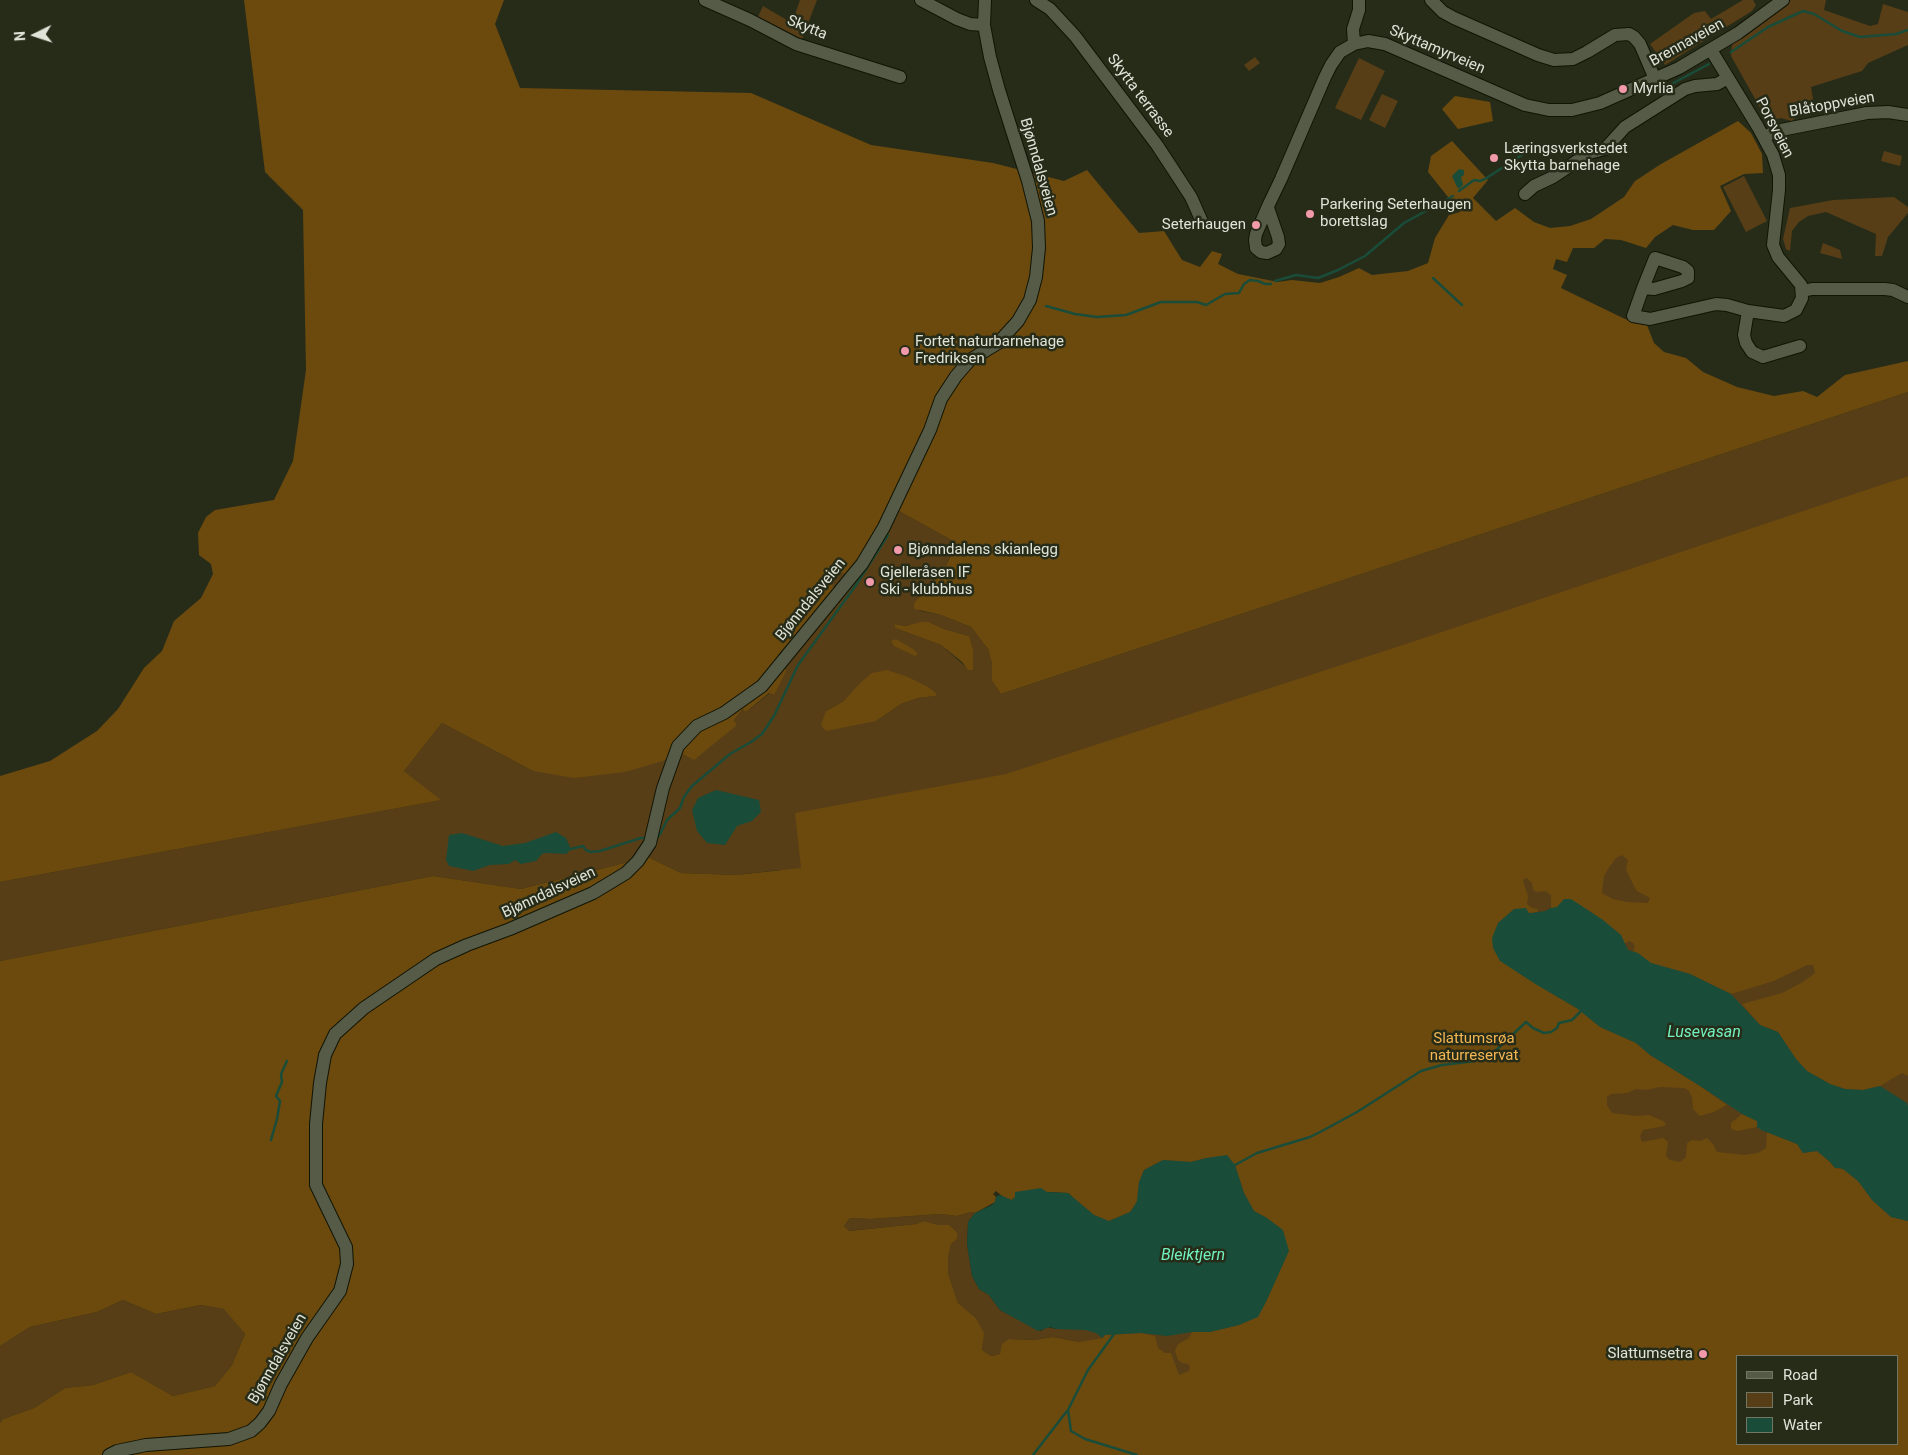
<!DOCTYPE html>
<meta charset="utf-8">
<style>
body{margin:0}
#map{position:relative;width:1908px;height:1455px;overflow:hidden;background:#272c19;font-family:Roboto,sans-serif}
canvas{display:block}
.legend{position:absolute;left:1736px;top:1355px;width:162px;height:90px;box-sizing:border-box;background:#272c19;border:1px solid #717665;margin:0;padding:6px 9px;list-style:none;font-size:15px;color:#e0e4d8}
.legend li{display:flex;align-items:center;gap:10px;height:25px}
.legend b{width:25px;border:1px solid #717665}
.north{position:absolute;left:10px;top:10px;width:50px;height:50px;-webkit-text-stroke:4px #272c19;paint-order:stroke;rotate:266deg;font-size:14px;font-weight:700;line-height:20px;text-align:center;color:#e0e4d8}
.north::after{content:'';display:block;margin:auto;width:18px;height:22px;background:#e0e4d8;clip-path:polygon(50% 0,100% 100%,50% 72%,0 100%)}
</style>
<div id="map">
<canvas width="1908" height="1455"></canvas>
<ul class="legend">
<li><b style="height:6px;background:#555b47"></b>Road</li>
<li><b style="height:14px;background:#573e16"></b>Park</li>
<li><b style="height:14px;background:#1a4c3a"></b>Water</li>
</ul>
<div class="north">N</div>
</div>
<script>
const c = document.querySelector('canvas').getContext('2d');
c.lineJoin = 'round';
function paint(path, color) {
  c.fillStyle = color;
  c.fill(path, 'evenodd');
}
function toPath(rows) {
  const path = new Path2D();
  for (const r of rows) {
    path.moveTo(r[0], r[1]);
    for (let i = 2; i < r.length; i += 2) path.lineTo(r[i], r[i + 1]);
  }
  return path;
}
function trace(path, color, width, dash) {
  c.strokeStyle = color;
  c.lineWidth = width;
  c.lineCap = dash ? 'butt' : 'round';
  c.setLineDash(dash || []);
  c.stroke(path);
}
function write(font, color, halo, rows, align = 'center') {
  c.font = font + ' Roboto,sans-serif';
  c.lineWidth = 5;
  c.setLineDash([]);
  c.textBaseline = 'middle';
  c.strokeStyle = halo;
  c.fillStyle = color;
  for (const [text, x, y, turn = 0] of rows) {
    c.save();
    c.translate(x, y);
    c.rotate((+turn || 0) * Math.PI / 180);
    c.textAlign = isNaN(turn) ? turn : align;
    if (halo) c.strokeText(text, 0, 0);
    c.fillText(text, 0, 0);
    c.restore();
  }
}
paint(toPath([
 [800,0,817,0,802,39,758,17,763,6,792,23],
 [1743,0,1753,0,1756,5,1752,11,1665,65,1650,44,1694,13,1705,11,1711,19],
 [1791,0,1826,0,1824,10,1870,26,1878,24,1883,4,1908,12,1908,45,1868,63,1862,71,1811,87,1813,99,1792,121,1781,118,1768,122,1731,56,1732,44],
 [1255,57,1260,63,1249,71,1244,65],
 [1359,58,1385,71,1361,120,1335,108],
 [1382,94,1398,101,1385,128,1369,120],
 [1884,151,1902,156,1900,166,1881,161],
 [1744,176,1767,221,1746,232,1723,187],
 [1894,197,1908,207,1908,213,1888,237,1882,256,1875,256,1876,234,1826,212,1808,216,1799,222,1792,231,1790,251,1786,249,1783,239,1790,208,1833,200],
 [1823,243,1840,250,1842,259,1820,253],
 [1908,392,1908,476,1852,496,1908,510,1908,1455,1242,1455,1079,1342,1053,1337,1034,1340,1009,1339,1000,1354,991,1356,982,1350,983,1338,976,1318,958,1303,948,1273,948,1258,951,1244,957,1239,957,1232,949,1225,939,1225,924,1221,916,1224,848,1231,844,1226,850,1218,870,1219,940,1214,957,1216,971,1212,975,1213,968,1222,967,1244,972,1276,979,1289,989,1295,1000,1310,1041,1331,1046,1327,1056,1329,1072,1183,780,870,736,875,681,873,648,857,521,889,433,876,0,961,0,882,440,800,404,771,442,723,533,771,679,752,737,725,734,720,744,708,746,712,770,693,773,695,783,663,778,655,833,590,831,581,890,506,953,541,955,546,942,574,929,585,914,603,920,611,941,615,971,627,988,649,992,664,992,681,1001,694],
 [929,622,944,629,969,636,966,667,941,645,895,628,894,624,906,626],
 [935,696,918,698,901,704,876,721,826,711,844,701],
 [1737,1356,1897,1356,1897,1444,1737,1444],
 [123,1300,156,1314,201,1305,225,1309,245,1334,232,1365,215,1386,173,1396,131,1372,93,1385,65,1388,34,1408,3,1419,0,1423,0,1346,30,1327,97,1312]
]), '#573e16');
paint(toPath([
 [244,0,504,0,495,24,520,88,751,93,871,145,993,163,1064,181,1087,170,1139,233,1164,231,1182,260,1200,267,1212,251,1222,254,1218,264,1238,274,1278,282,1292,280,1320,283,1339,277,1359,268,1372,275,1408,271,1428,263,1435,238,1449,215,1460,212,1428,172,1431,156,1452,141,1488,180,1473,198,1496,221,1515,208,1534,222,1550,228,1570,226,1591,219,1624,197,1635,181,1661,164,1738,121,1751,133,1762,154,1763,173,1744,174,1720,186,1731,211,1714,230,1693,230,1673,225,1655,237,1646,248,1621,240,1605,239,1594,248,1573,248,1567,262,1556,259,1553,269,1567,275,1561,288,1625,319,1647,325,1654,343,1664,352,1686,358,1703,372,1737,387,1774,396,1803,391,1817,397,1845,375,1908,361,1908,392,1001,694,992,681,992,664,988,649,971,627,941,615,914,609,914,603,929,585,942,574,955,547,953,541,890,506,874,537,846,573,838,573,831,580,834,590,778,655,783,663,786,671,774,695,769,693,746,712,743,709,734,720,737,725,694,760,679,752,663,761,625,772,574,778,533,771,442,723,404,771,441,800,0,882,0,776,50,761,97,731,118,709,144,668,162,651,174,621,201,598,213,574,211,564,199,555,198,533,206,517,215,510,274,500,293,461,306,370,303,210,265,172],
 [1455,96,1490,102,1493,121,1458,129,1442,109],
 [1908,476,1908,1076,1902,1073,1880,1086,1863,1090,1845,1089,1830,1084,1807,1071,1796,1059,1778,1032,1760,1025,1742,1004,1782,993,1803,982,1815,973,1813,965,1807,965,1774,981,1731,994,1690,974,1651,963,1633,951,1635,947,1633,943,1629,941,1624,944,1621,935,1587,909,1561,905,1557,908,1551,908,1551,895,1545,891,1537,892,1533,890,1532,883,1527,878,1524,879,1523,881,1528,896,1527,904,1530,907,1537,909,1538,912,1529,913,1517,972,1578,1009,1600,1027,1636,1043,1650,1055,1700,1086,1727,1105,1714,1112,1700,1116,1693,1109,1692,1097,1688,1090,1684,1088,1660,1087,1646,1090,1636,1089,1627,1093,1611,1094,1607,1097,1607,1105,1612,1113,1637,1116,1649,1115,1663,1121,1666,1124,1664,1126,1643,1130,1640,1136,1642,1142,1663,1138,1668,1142,1666,1156,1670,1160,1680,1162,1686,1157,1687,1143,1692,1140,1701,1141,1707,1138,1713,1144,1717,1152,1744,1155,1758,1153,1766,1148,1767,1132,1797,1144,1803,1153,1817,1151,1830,1162,1835,1168,1843,1169,1858,1181,1872,1200,1891,1217,1908,1221,1908,1455,0,1455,0,1423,3,1419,34,1408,65,1388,93,1385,131,1372,173,1396,215,1386,232,1365,245,1334,224,1309,201,1305,156,1314,123,1300,97,1312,30,1327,0,1346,0,961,433,876,521,889,648,857,681,873,736,875,801,868,795,813,1006,774,1415,641],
 [1622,855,1628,860,1626,870,1634,886,1637,891,1650,898,1648,903,1627,902,1613,899,1602,893,1604,876,1608,869,1616,858],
 [1206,1158,1235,1165,1244,1193,1254,1211,1267,1218,1275,1281,1266,1302,1239,1325,1210,1332,1192,1332,1189,1338,1178,1344,1175,1351,1178,1360,1182,1363,1188,1364,1190,1367,1189,1371,1179,1375,1171,1353,1165,1353,1158,1348,1155,1336,1141,1333,1105,1335,1103,1338,1079,1342,1053,1337,1034,1340,1009,1339,1002,1344,1000,1354,991,1356,982,1350,984,1333,976,1318,958,1303,948,1273,948,1258,951,1244,957,1239,957,1232,949,1225,939,1225,924,1221,916,1224,849,1231,844,1226,850,1218,870,1219,940,1214,957,1216,971,1212,975,1213,995,1202,996,1197,993,1194,996,1191,1006,1199,1012,1200,1015,1197,1047,1192,1068,1193,1094,1215,1109,1221,1130,1212,1133,1208,1137,1201,1139,1182,1144,1170,1163,1160,1191,1162],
 [1737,1356,1897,1356,1897,1444,1737,1444],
 [921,622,929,622,944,629,969,636,973,650,973,670,968,670,962,662,941,645,895,628,894,624,906,626],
 [896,639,913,649,918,654,915,656,894,646,891,641],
 [887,670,908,677,928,687,937,694,935,696,918,698,901,704,876,721,826,731,821,725,826,711,844,701,860,683,872,673],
 [1742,1114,1757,1121,1757,1127,1738,1131,1731,1129,1731,1123]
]), '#6c4a0e');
paint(toPath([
 [1459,169,1464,170,1464,175,1461,177,1463,185,1459,189,1457,187,1452,176],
 [716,790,759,800,761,812,752,821,737,826,725,845,707,843,697,831,692,810,698,798],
 [556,832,566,838,571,849,566,854,546,853,542,854,536,861,521,864,515,860,509,864,490,865,473,871,449,866,446,860,449,835,462,833,503,846,525,843],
 [1564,899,1571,899,1603,920,1621,935,1628,950,1638,953,1651,963,1690,974,1731,994,1760,1025,1778,1032,1796,1059,1807,1071,1830,1084,1845,1089,1863,1090,1880,1086,1907,1103,1908,1106,1908,1221,1891,1217,1872,1200,1858,1181,1843,1169,1839,1168,1835,1168,1830,1162,1817,1151,1803,1153,1797,1144,1761,1130,1757,1127,1757,1121,1742,1114,1700,1086,1650,1055,1636,1043,1600,1027,1578,1009,1537,985,1500,961,1493,948,1492,938,1498,923,1514,909,1526,908,1529,913,1532,913,1545,911,1551,908,1557,907],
 [1227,1155,1235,1165,1244,1193,1254,1211,1267,1218,1283,1230,1289,1251,1266,1302,1258,1317,1239,1325,1210,1332,1192,1332,1167,1336,1141,1333,1105,1335,1102,1338,1096,1333,1085,1330,1056,1329,1050,1327,1038,1331,1000,1310,989,1295,979,1289,972,1276,967,1244,968,1222,975,1213,992,1205,995,1202,996,1197,1000,1195,1012,1200,1015,1197,1015,1192,1041,1188,1047,1192,1068,1193,1094,1215,1109,1221,1130,1212,1133,1208,1137,1201,1139,1182,1144,1170,1163,1160,1191,1162,1206,1158]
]), '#1a4c3a');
trace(toPath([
 [1731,52,1768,27,1803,11,1814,14,1842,31,1860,37,1896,34,1908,30],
 [1656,87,1666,87,1709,64],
 [1459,191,1474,180,1480,181,1485,179,1525,153],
 [1433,278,1462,305],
 [1275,281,1296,275,1318,278,1338,270,1365,256,1404,223,1453,196],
 [1046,306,1075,314,1097,317,1126,315,1161,302,1197,302,1206,305,1225,294,1239,293,1244,284,1250,280,1258,281,1265,284,1271,284],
 [659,836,667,820,680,808,684,797,692,786,730,754,751,742,762,734,774,716,798,665,856,585,888,535],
 [571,849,583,846,586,850,591,852,600,851,641,838,647,838],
 [271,1140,277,1119,280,1101,276,1096,282,1082,281,1074,287,1061],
 [1235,1165,1257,1153,1310,1137,1322,1131,1357,1112,1421,1071,1442,1065,1475,1061,1493,1053,1526,1022,1533,1028,1544,1033,1551,1032,1557,1028,1559,1023,1572,1020,1581,1011],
 [1114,1334,1088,1370,1068,1410,1071,1431,1085,1439,1137,1455],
 [1033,1455,1067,1411]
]), '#1a4c3a', 2.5);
const minor = toPath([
 [705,0,750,20,796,44,900,77],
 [921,0,957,19,970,24,984,25],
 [1036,0,1050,9,1075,36,1157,145,1191,197,1203,224],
 [1431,0,1443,12,1454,18,1538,55,1554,60,1573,59,1587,52,1615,35,1629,34,1634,37,1640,44,1655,79],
 [1354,44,1353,29,1359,10,1359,0],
 [1764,137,1776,131,1867,113,1888,112,1908,115],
 [1525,194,1534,186,1553,177,1589,153,1605,149,1625,127,1685,89,1695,86,1717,84,1728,78],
 [1268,208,1278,237,1279,244,1276,249,1267,253,1261,252,1256,248,1255,240,1256,234,1269,204,1281,179,1325,77,1331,65,1340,52,1354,44,1368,41,1385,44,1525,105,1549,110,1572,110,1600,103,1679,68,1738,33,1783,0],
 [1643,288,1654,289,1682,281,1688,278,1688,271,1683,267,1655,258,1643,288,1633,316,1650,319,1716,304,1727,305,1748,311,1784,316,1796,310,1802,298,1801,285,1778,257,1773,245,1779,190,1779,175,1773,155,1758,127,1711,50],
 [1803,291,1812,289,1885,289,1893,290,1908,297],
 [1748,311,1744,335,1746,343,1752,352,1763,357,1800,346],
 [109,1455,117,1451,146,1445,229,1439,251,1431,260,1423,269,1411,281,1384,307,1338,340,1291,347,1264,346,1247,316,1185,316,1124,320,1083,325,1055,335,1034,364,1008,436,959,467,945,510,929,593,893,626,873,638,861,650,843,663,788,678,746,697,726,724,713,762,686,852,576,862,564,884,527,930,430,941,399,956,376,970,360,998,343,1018,321,1030,300,1036,277,1039,248,1038,221,1028,181,999,90,990,57,984,25,985,0]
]);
trace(minor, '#101404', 14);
trace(minor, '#555b47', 12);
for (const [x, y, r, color] of [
 [1623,89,5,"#f39aaa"],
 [1494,158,5,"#f39aaa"],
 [1310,214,5,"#f39aaa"],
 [1256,225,5,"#f39aaa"],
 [905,351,5,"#f39aaa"],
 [898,550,5,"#f39aaa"],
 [870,582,5,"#f39aaa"],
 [1703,1354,5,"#f39aaa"]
]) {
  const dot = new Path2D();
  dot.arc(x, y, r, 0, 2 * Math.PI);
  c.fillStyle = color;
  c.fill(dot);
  trace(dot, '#272c19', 2);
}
write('15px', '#e0e4d8', '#272c19', [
 ["Skytta",807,28,22],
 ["Brennaveien",1687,43,-29],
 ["Skyttamyrveien",1437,50,23],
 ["Skytta terrasse",1140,96,53],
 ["Blåtoppveien",1832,105,-10],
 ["Porsveien",1774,128,63],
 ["Bjønndalsveien",1038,167,74],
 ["Bjønndalsveien",811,600,-51],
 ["Bjønndalsveien",549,893,-25],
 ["Bjønndalsveien",278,1359,-60]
]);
write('15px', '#e0e4d8', '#272c19', [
 ["Myrlia",1633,89],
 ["Læringsverkstedet",1504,149],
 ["Skytta barnehage",1504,166],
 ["Parkering Seterhaugen",1320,205],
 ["borettslag",1320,222],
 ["Seterhaugen",1246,225,"right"],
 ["Fortet naturbarnehage",915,342],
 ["Fredriksen",915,359],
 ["Bjønndalens skianlegg",908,550],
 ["Gjelleråsen IF",880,573],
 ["Ski - klubbhus",880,590],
 ["Slattumsetra",1693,1354,"right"]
], 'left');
write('15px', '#f4b552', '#272c19', [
 ["Slattumsrøa",1474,1039],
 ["naturreservat",1474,1056]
]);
write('italic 16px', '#71f1c0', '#272c19', [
 ["Lusevasan",1704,1033],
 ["Bleiktjern",1193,1256]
]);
</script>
